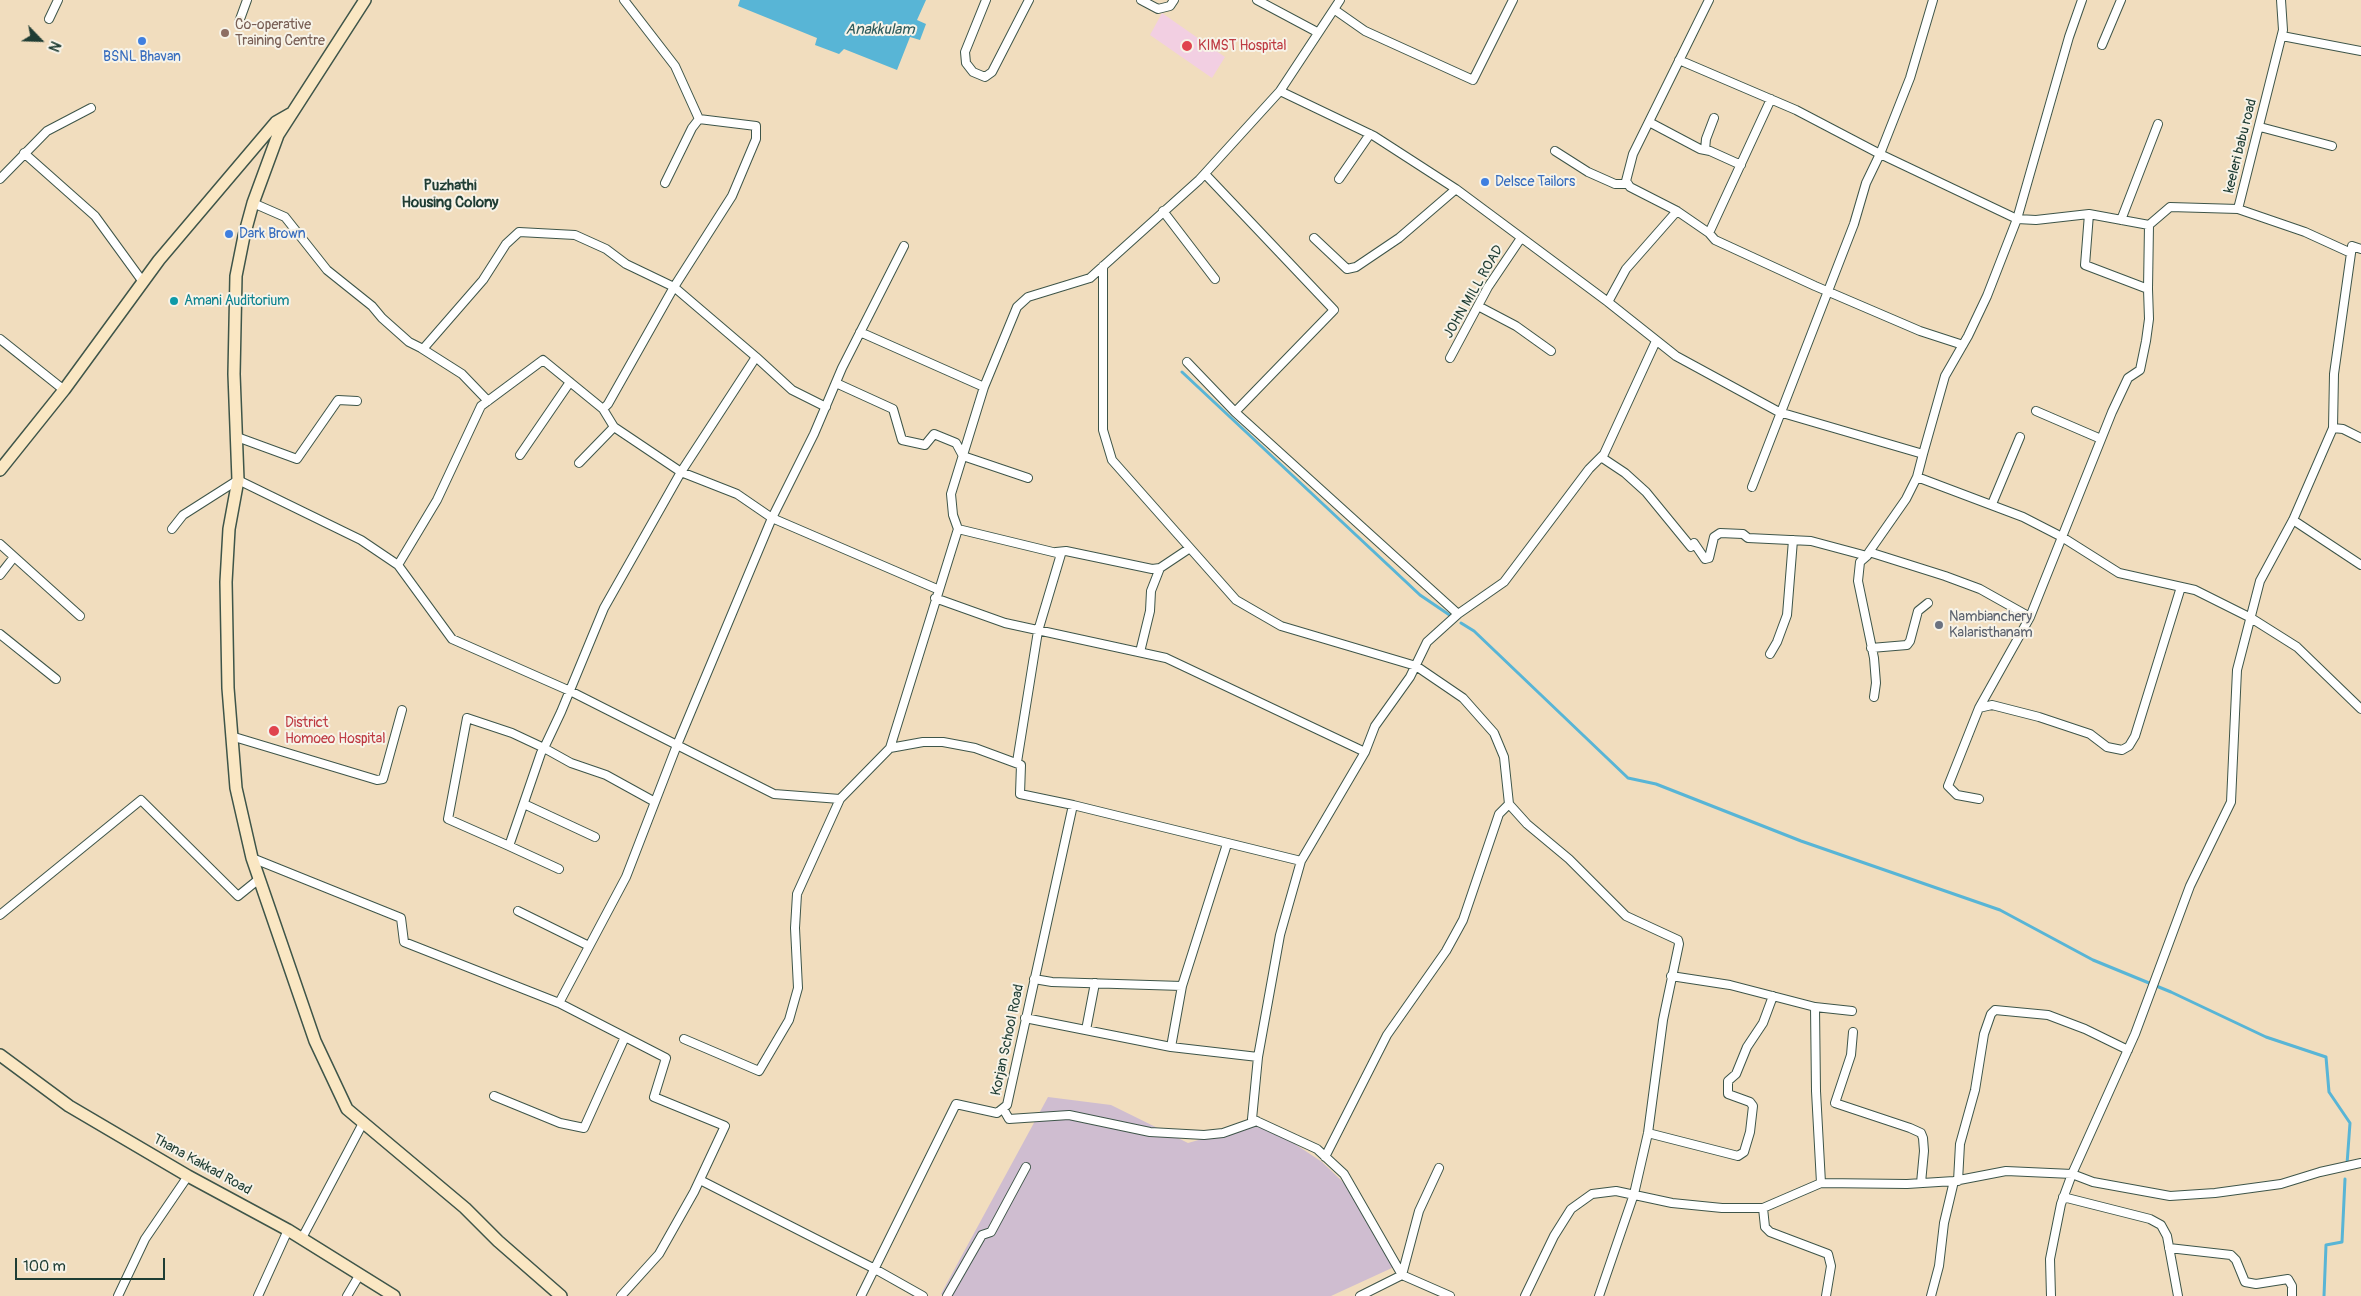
<!DOCTYPE html>
<style>
body{margin:0}
#map{position:relative;width:2361px;height:1296px;overflow:hidden;background:#f1ddbe;font-family:Pangolin,sans-serif}
canvas{display:block}
.north{position:absolute;left:15px;top:15px;width:50px;height:50px;-webkit-text-stroke:4px #f7f3e8;paint-order:stroke;rotate:114deg;font-size:14px;font-weight:700;line-height:20px;text-align:center;color:#1f3d34}
.north::after{content:'';display:block;margin:auto;width:18px;height:22px;background:#1f3d34;clip-path:polygon(50% 0,100% 100%,50% 72%,0 100%)}
.scale{position:absolute;left:15px;top:1258px;width:150px;height:22px;box-sizing:border-box;border:2px solid #1f3d34;border-top:0;padding-left:6px;font-size:15px;line-height:18px;white-space:nowrap;color:#1f3d34;-webkit-text-stroke:4px #f7f3e8;paint-order:stroke}
</style>
<div id="map">
<canvas width="2361" height="1296"></canvas>
<div class="north">N</div>
<div class="scale">100 m</div>
</div>
<script>
const c = document.querySelector('canvas').getContext('2d');
c.lineJoin = 'round';
function paint(path, color) {
  c.fillStyle = color;
  c.fill(path, 'evenodd');
}
function toPath(rows) {
  const path = new Path2D();
  for (const r of rows) {
    path.moveTo(r[0], r[1]);
    for (let i = 2; i < r.length; i += 2) path.lineTo(r[i], r[i + 1]);
  }
  return path;
}
function trace(path, color, width, dash) {
  c.strokeStyle = color;
  c.lineWidth = width;
  c.lineCap = dash ? 'butt' : 'round';
  c.setLineDash(dash || []);
  c.stroke(path);
}
function write(font, color, halo, rows, align = 'center') {
  c.font = font + ' Pangolin,sans-serif';
  c.lineWidth = 4;
  c.setLineDash([]);
  c.textBaseline = 'middle';
  c.strokeStyle = halo;
  c.fillStyle = color;
  for (const [text, x, y, turn = 0] of rows) {
    c.save();
    c.translate(x, y);
    c.rotate((+turn || 0) * Math.PI / 180);
    c.textAlign = isNaN(turn) ? turn : align;
    if (halo) c.strokeText(text, 0, 0);
    c.fillText(text, 0, 0);
    c.restore();
  }
}
paint(toPath([
 [1162,13,1225,57,1212,78,1150,35]
]), '#f2cfe2');
paint(toPath([
 [1048,1097,1111,1105,1188,1143,1262,1122,1322,1162,1345,1184,1394,1267,1331,1296,944,1296,941,1294]
]), '#cfbdd0');
paint(toPath([
 [740,0,926,0,917,20,926,24,920,40,910,37,897,70,844,49,839,54,815,45,817,38,738,6]
]), '#58b5d6');
trace(toPath([
 [1182,372,1420,595,1451,616],
 [1461,623,1474,631,1628,778,1656,784,1801,841,2000,910,2093,960,2171,992,2266,1037,2326,1057,2329,1092,2350,1123,2347,1164],
 [2324,1296,2326,1245,2342,1242,2345,1179]
]), '#58b5d6', 3);
const street = toPath([
 [624,0,675,66,699,119],
 [986,0,965,52,966,63,973,72,985,77,992,72,1029,0],
 [1141,0,1158,9,1170,6,1174,0],
 [1257,0,1317,32],
 [2082,0,2069,37,2017,219,2036,220,2089,214,2149,225,2170,207,2238,209],
 [2281,0,2283,30,2238,209,2305,232,2351,253],
 [1335,10,1365,31,1473,80,1513,0],
 [49,19,58,0],
 [239,22,247,0],
 [2282,36,2361,51],
 [2102,45,2121,0],
 [1679,60,1796,110,1880,154,1866,183,1854,224,1752,487],
 [1280,91,1374,136,1456,189,1608,302,1676,356,1779,412,1923,454,1917,477,2023,517,2062,537,2119,573,2195,590,2251,618,2297,647,2361,709],
 [1649,122,1700,149,1710,151,1741,165],
 [2260,127,2332,146],
 [1705,150,1706,139,1714,118],
 [1555,151,1588,172,1615,184,1628,184],
 [24,153,95,216,143,282],
 [1205,174,1334,310,1235,412],
 [0,179,47,131,91,108],
 [1339,179,1370,134],
 [665,183,692,128,699,119],
 [253,203,285,217,327,270,372,306,382,318,409,342,423,349,483,280,506,244,519,232,575,235,606,249,626,264,674,287,756,357,681,472,604,608,561,712,544,748,541,753,509,846,448,819,467,718,512,733,544,748,571,763,606,775,655,802],
 [1163,211,1215,279],
 [1677,211,1709,233,1771,99],
 [2121,220,2158,124],
 [1709,233,1715,240,1815,286,1920,331,1963,345],
 [1314,238,1347,269,1356,267,1399,238,1456,189],
 [1103,266,1103,430,1112,460,1236,600,1281,626,1416,666,1463,698,1494,733,1504,757,1509,804,1527,824,1569,859,1626,916,1678,940,1679,944,1663,1020,1648,1133,1634,1194,1599,1296],
 [2148,289,2149,225],
 [1608,302,1626,269,1677,211,1630,187,1626,181,1633,154,1709,0],
 [1478,306,1516,326,1551,351],
 [860,332,984,387],
 [0,339,64,390],
 [421,348,462,374,488,401],
 [756,357,792,390,826,407],
 [1450,358,1488,287,1521,238],
 [1187,362,1235,412,1458,614],
 [836,383,893,409,902,440,925,445,934,434,956,443,963,456,1028,478],
 [603,409,608,404,674,287,732,196,756,139,756,126,699,119],
 [2036,411,2101,439],
 [2333,428,2343,429,2361,438],
 [237,437,297,459,338,400,357,401],
 [1923,454,1945,376,1968,336,1987,296,2017,219,1880,154,1910,78,1933,0],
 [520,455,570,382],
 [1601,457,1625,473,1646,492,1691,547,1694,543,1705,559,1709,558,1714,537,1720,533,1743,534,1748,538,1811,541,1867,556,1869,552,1945,576,1980,589,2030,617],
 [579,463,614,427],
 [1992,504,2020,437],
 [2293,520,2361,565],
 [172,529,183,515,238,480,361,540,398,565,452,639,570,691,774,794,840,799,890,748,923,742,943,742,975,748,1021,765,1020,794,1073,805,1301,861],
 [958,529,1061,554,1038,631,1017,762],
 [0,544,80,616],
 [1056,552,1066,551,1152,569,1160,568,1190,548],
 [1869,552,1906,499,1917,477],
 [1867,556,1860,562,1858,581,1874,658,1876,683,1874,697],
 [398,565,437,500,481,406,543,360,603,409,614,427,681,472,737,494,772,518,937,589],
 [0,575,14,557],
 [935,598,1005,623,1166,658,1365,752],
 [0,634,56,679],
 [1871,648,1907,645,1910,641,1918,611,1928,603],
 [1140,652,1150,611,1151,591,1160,568],
 [1770,654,1777,642,1787,615,1793,540],
 [1979,708,2030,617,2112,412,2128,378,2140,370,2146,341,2149,319,2148,289,2085,265,2089,214],
 [231,736,377,780,383,779,402,710],
 [890,748,958,529,953,515,951,494,984,387,1017,307,1028,297,1090,278,1199,180,1280,91,1340,0],
 [1979,799,1957,795,1948,786,1979,708,1992,705,2039,717,2090,734,2107,747,2122,750,2129,746,2135,736,2181,587],
 [524,804,595,837],
 [509,846,559,869],
 [252,858,401,918,404,942,559,1003],
 [518,911,589,946],
 [0,915,141,800,238,896,259,879],
 [1671,976,1730,985,1815,1007,1816,1091,1821,1183],
 [1034,979,1052,982,1182,986],
 [1815,1007,1852,1011],
 [1025,1018,1171,1047,1258,1057],
 [1086,1030,1095,983],
 [1853,1032,1851,1055,1835,1103,1910,1128,1921,1133,1923,1138,1924,1151,1921,1183],
 [684,1039,759,1071,789,1020,798,988,795,928,797,894,840,799],
 [1171,1047,1182,986,1227,844],
 [494,1096,560,1123,584,1128,625,1037],
 [1005,1112,1009,1119,1069,1115,1150,1132,1204,1135,1223,1133,1257,1121],
 [1648,1133,1738,1156,1744,1152,1750,1132,1753,1106,1750,1102,1728,1094,1728,1081,1736,1074,1747,1047,1763,1023,1773,996],
 [1325,1157,1387,1035,1446,951,1463,920,1499,814,1509,804],
 [700,1180,875,1269,923,1296],
 [1958,1181,1960,1144,1975,1090,1984,1034,1991,1014,1995,1010,2048,1015,2085,1029,2128,1050],
 [2063,1197,2150,1219,2161,1225,2167,1236,2178,1296],
 [1763,1208,1765,1227,1770,1232,1828,1254,1831,1266,1826,1296],
 [302,1238,363,1123],
 [2169,1248,2231,1255,2236,1260,2245,1282,2256,1284,2288,1279,2292,1286,2292,1296],
 [1402,1275,1344,1174,1317,1149,1252,1119,1258,1057,1280,935,1301,861,1365,752,1375,726,1410,677,1427,642,1458,614,1504,582,1589,469,1604,454,1656,341],
 [1402,1275,1419,1211,1439,1168],
 [118,1296,145,1239,188,1176],
 [258,1296,288,1230],
 [347,1296,360,1274],
 [621,1296,659,1254,694,1192,725,1126,654,1097,666,1058,559,1003,626,877,677,745,772,518,814,434,842,368,904,246],
 [861,1296,956,1104,997,1113,1007,1105,1073,805],
 [947,1296,982,1235,991,1232,1026,1167],
 [1360,1296,1402,1275,1450,1296],
 [1525,1296,1554,1236,1571,1209,1592,1194,1616,1191,1672,1203,1722,1208,1763,1208,1821,1183,1907,1184,1954,1181,2006,1171,2072,1174,2093,1182,2170,1196,2215,1193,2281,1184,2320,1172,2361,1163],
 [1931,1296,1939,1266,1944,1223,1954,1181],
 [2051,1296,2050,1259,2061,1204,2072,1174,2135,1034,2190,886,2231,802,2237,670,2260,581,2293,520,2333,428,2334,374,2352,246,2361,249]
]);
const secondary = toPath([
 [365,0,278,135,253,203,244,236,236,276,234,374,238,480,229,529,226,582,228,688,236,788,252,858,315,1041,347,1109,465,1208,498,1241,561,1296],
 [0,470,64,390,159,260,276,122,290,114],
 [0,1055,69,1106,188,1176,288,1230,394,1296]
]);
trace(street, '#3e5549', 10);
trace(secondary, '#3e5549', 14);
trace(street, '#fff', 8);
trace(secondary, '#fae7c3', 11);
for (const [x, y, r, color] of [
 [225,33,5,"#8d6e63"],
 [142,41,5,"#3f7fe0"],
 [1187,46,6,"#e0444e"],
 [1485,182,5,"#3f7fe0"],
 [229,234,5,"#3f7fe0"],
 [174,301,5,"#0f9aa8"],
 [1939,625,5,"#6b7280"],
 [274,731,6,"#e0444e"]
]) {
  const dot = new Path2D();
  dot.arc(x, y, r, 0, 2 * Math.PI);
  c.fillStyle = color;
  c.fill(dot);
  trace(dot, '#f7f3e8', 2);
}
write('14px', '#785e54', '#f7f3e8', [
 ["Co-operative",235,25],
 ["Training Centre",235,41]
], 'left');
write('14px', '#be3a42', '#f7f3e8', [
 ["KIMST Hospital",1198,46],
 ["District",285,723],
 ["Homoeo Hospital",285,739]
], 'left');
write('14px', '#366cbe', '#f7f3e8', [
 ["BSNL Bhavan",142,57,"center"],
 ["Delsce Tailors",1495,182],
 ["Dark Brown",239,234]
], 'left');
write('14px', '#1f3d34', '#f7f3e8', [
 ["keeleri babu road",2241,146,-76],
 ["JOHN MILL ROAD",1474,292,-60],
 ["Korjan School Road",1008,1040,-78],
 ["Thana Kakkad Road",202,1165,29]
]);
write('14px', '#0d838f', '#f7f3e8', [
 ["Amani Auditorium",184,301]
], 'left');
write('14px', '#5b616d', '#f7f3e8', [
 ["Nambianchery",1949,617],
 ["Kalaristhanam",1949,633]
], 'left');
write('italic 15px', '#2d5b5c', '#f7f3e8', [
 ["Anakkulam",880,30]
]);
write('bold 15px', '#1f3d34', '#f7f3e8', [
 ["Puzhathi",450,186],
 ["Housing Colony",450,203]
]);
</script>
